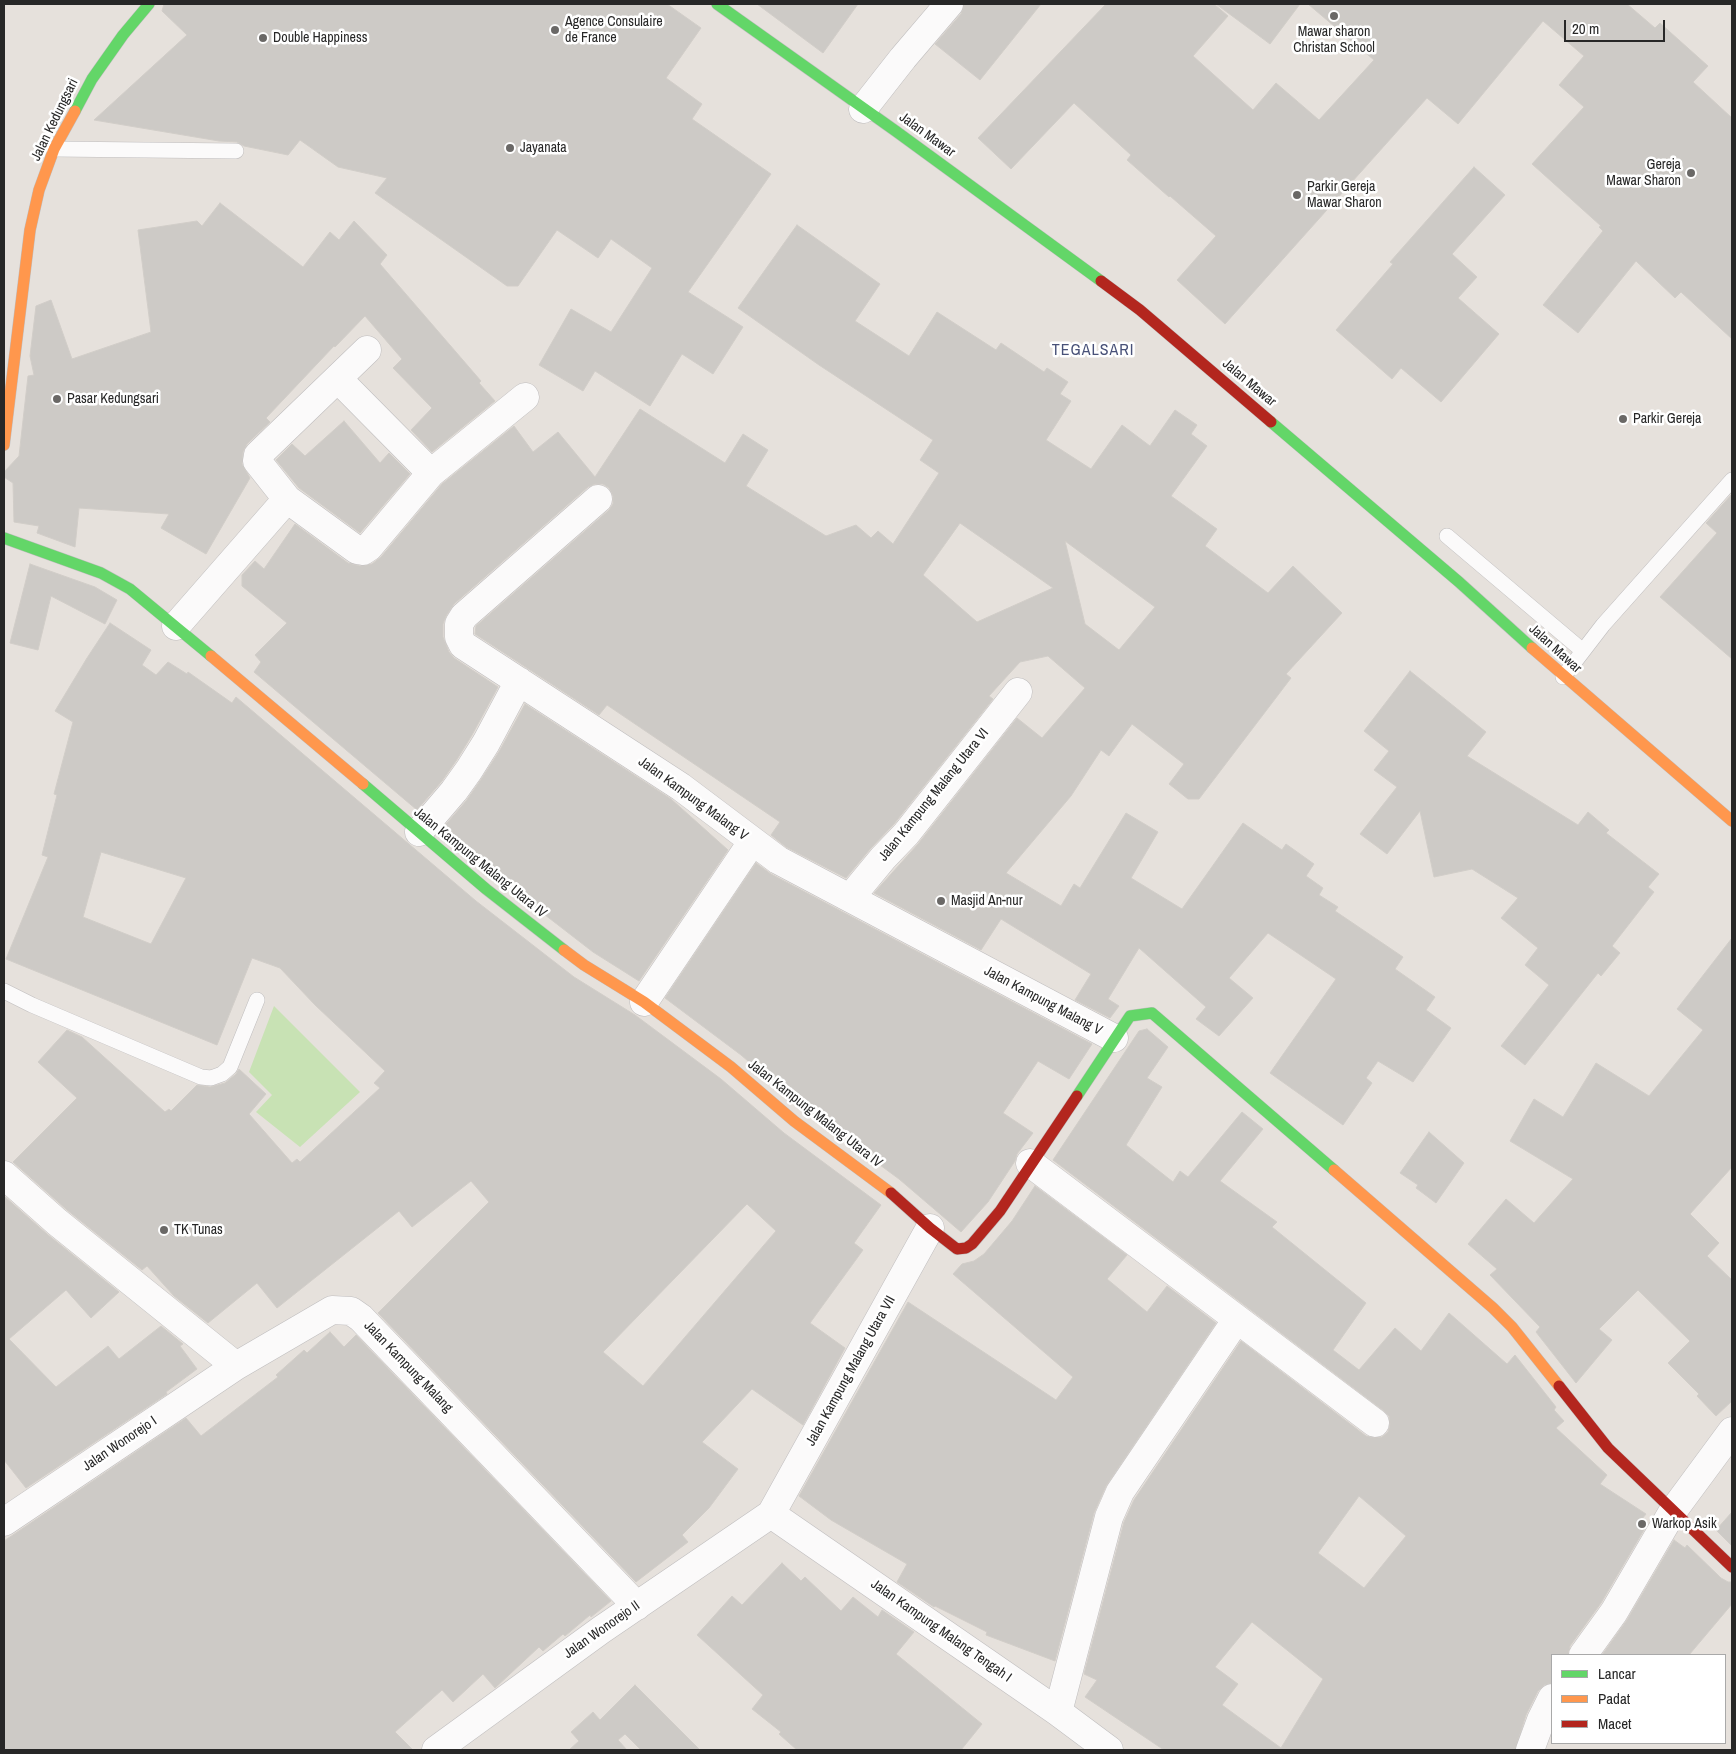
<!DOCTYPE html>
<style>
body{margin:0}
#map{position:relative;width:1736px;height:1754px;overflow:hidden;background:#e6e1dc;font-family:"Archivo Narrow",sans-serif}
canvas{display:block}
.frame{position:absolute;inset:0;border:5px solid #272727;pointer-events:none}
.legend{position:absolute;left:1551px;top:1654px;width:175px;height:90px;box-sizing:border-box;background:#fff;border:1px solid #a9a9a9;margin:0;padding:6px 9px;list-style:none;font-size:15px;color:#272727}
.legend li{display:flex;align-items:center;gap:10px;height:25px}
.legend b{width:25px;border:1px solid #a9a9a9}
.scale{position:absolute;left:1564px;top:20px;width:101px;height:22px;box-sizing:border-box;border:2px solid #272727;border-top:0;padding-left:6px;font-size:15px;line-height:18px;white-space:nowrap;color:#272727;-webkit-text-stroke:4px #fff;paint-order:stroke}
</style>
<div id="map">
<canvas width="1736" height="1754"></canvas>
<div class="frame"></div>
<ul class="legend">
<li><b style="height:6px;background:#63d668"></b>Lancar</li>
<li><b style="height:6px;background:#ff974d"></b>Padat</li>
<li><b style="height:6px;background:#b3261e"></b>Macet</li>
</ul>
<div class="scale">20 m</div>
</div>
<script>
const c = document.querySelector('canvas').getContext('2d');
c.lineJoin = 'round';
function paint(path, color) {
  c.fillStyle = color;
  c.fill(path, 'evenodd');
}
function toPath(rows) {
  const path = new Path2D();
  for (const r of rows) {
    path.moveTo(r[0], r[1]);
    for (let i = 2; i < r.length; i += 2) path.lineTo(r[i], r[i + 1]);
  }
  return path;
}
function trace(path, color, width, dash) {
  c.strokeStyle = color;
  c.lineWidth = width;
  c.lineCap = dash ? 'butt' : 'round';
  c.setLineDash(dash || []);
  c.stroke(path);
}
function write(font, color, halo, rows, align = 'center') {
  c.font = font + ' "Archivo Narrow",sans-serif';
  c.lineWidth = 5;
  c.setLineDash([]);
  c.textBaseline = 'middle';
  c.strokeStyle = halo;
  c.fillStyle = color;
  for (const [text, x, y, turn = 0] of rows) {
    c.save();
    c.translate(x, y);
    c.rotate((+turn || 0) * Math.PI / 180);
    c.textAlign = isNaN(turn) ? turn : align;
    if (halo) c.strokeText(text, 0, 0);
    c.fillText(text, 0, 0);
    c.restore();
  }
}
paint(toPath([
 [274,1006,360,1092,300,1147,256,1112,272,1095,249,1072]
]), '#c8e2b4');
const building = toPath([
 [164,4,667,4,701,28,666,78,702,104,692,119,771,174,688,292,743,327,713,374,682,354,650,406,595,371,583,391,539,365,571,309,611,332,652,268,611,239,598,258,557,230,518,286,507,286,375,193,387,178,338,167,300,140,288,155,244,146,237,142,219,141,94,120,187,35,162,11,164,4],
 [757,4,858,4,823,53,757,4],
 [964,4,1041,4,980,80,935,44,961,14,964,4],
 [1106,4,1214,4,1228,16,1193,56,1253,110,1276,83,1319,120,1374,60,1308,4,1627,4,1655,28,1660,23,1708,66,1693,82,1732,118,1732,339,1681,292,1675,298,1636,261,1578,333,1543,305,1603,231,1599,227,1601,226,1532,164,1584,107,1559,85,1584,56,1543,21,1458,124,1427,98,1225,324,1177,280,1216,236,1170,196,1169,197,1127,160,1131,155,1074,103,1011,169,978,138,1106,4],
 [1216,4,1300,4,1270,44,1216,4],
 [1474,167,1505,195,1452,254,1477,277,1458,298,1499,334,1441,402,1401,368,1392,379,1336,330,1393,264,1390,262,1474,167],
 [220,203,303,267,330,232,339,240,354,221,387,255,380,264,481,381,479,383,495,401,432,452,411,430,432,408,393,368,402,359,365,316,335,347,334,346,266,418,270,422,247,444,243,452,242,464,250,478,206,554,161,528,169,514,79,508,75,547,37,533,39,526,14,522,13,483,4,477,4,472,19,456,28,376,34,375,30,356,36,306,51,300,72,359,151,332,138,230,197,221,202,226,220,203],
 [797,225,880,284,855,321,909,356,937,312,996,350,1001,343,1044,372,1047,368,1068,382,1060,394,1071,401,1046,440,1091,469,1122,425,1150,446,1175,410,1197,425,1191,434,1207,446,1171,496,1217,529,1205,546,1268,593,1293,566,1342,613,1286,674,1291,678,1199,799,1188,799,1169,784,1184,764,1132,724,1109,756,1101,750,1071,796,1006,873,1061,906,1074,884,1080,888,1126,813,1158,832,1131,878,1182,909,1243,823,1282,850,1286,844,1314,864,1306,876,1323,888,1319,895,1338,907,1335,911,1403,957,1395,969,1435,997,1426,1010,1451,1028,1413,1082,1378,1061,1366,1078,1372,1083,1343,1125,1270,1073,1336,979,1268,933,1229,978,1253,998,1219,1036,1196,1019,1206,1007,1139,948,1108,999,1119,1006,1110,1018,1075,1000,1091,974,1001,919,981,950,874,893,918,844,1017,718,1042,738,1085,688,1048,656,1020,662,989,696,993,699,894,824,871,848,846,878,786,847,771,835,780,822,607,705,599,715,475,634,476,626,609,510,613,504,613,496,609,488,603,484,595,484,588,487,454,604,446,616,443,624,443,637,449,652,454,658,498,687,472,735,456,761,442,781,417,810,254,672,261,662,255,655,287,623,242,586,242,575,255,561,264,569,295,524,348,563,360,566,372,564,381,557,442,484,514,426,533,452,558,432,595,477,640,409,725,463,743,434,768,450,746,486,826,536,856,525,871,538,878,531,893,544,939,473,920,460,933,440,819,365,738,308,797,225],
 [960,523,1053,588,977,622,923,575,960,523],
 [1065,541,1155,607,1119,650,1085,624,1065,541],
 [344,421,380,463,389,453,410,474,360,533,299,488,276,460,292,444,305,456,344,421],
 [1732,494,1732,659,1660,597,1717,533,1706,523,1732,494],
 [30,564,95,587,117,600,105,624,51,596,38,650,10,643,30,564],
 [110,623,151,650,142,665,156,675,168,662,187,674,188,672,232,703,236,697,476,901,574,977,635,1015,721,1079,784,1133,881,1205,854,1243,863,1250,810,1323,845,1348,803,1425,752,1389,702,1442,738,1469,709,1508,682,1535,688,1542,636,1582,378,1313,489,1202,471,1181,412,1227,399,1211,277,1308,257,1283,208,1323,174,1296,147,1266,142,1270,67,1210,13,1162,77,1098,38,1062,67,1030,82,1037,165,1112,169,1109,171,1111,197,1085,210,1087,225,1083,236,1074,239,1069,266,1094,249,1114,292,1163,297,1159,300,1162,380,1088,374,1083,385,1071,315,1005,280,968,252,958,217,1045,6,959,48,857,42,855,57,795,54,794,73,722,55,711,87,658,110,623],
 [101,852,186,878,151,944,83,917,101,852],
 [747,1204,776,1231,643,1386,603,1352,747,1204],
 [1410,671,1486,732,1467,756,1578,825,1588,812,1609,830,1606,833,1659,874,1648,887,1654,892,1612,946,1620,953,1601,976,1598,973,1525,1065,1501,1046,1549,985,1525,965,1538,948,1501,918,1518,898,1472,869,1434,877,1420,811,1387,854,1360,834,1397,787,1374,770,1389,751,1364,731,1410,671],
 [525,704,671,799,728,850,639,981,593,952,496,877,441,830,466,801,482,778,500,750,525,704],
 [756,863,771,874,1092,1044,1069,1079,1038,1061,1003,1113,1033,1133,1017,1154,1015,1161,988,1202,961,1232,899,1179,804,1109,741,1055,665,998,756,863],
 [1732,938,1732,1167,1690,1214,1719,1243,1707,1256,1732,1280,1732,1401,1716,1416,1697,1396,1699,1394,1668,1363,1690,1341,1638,1290,1599,1329,1612,1340,1576,1383,1536,1332,1540,1327,1490,1275,1497,1269,1468,1244,1506,1199,1534,1223,1573,1179,1510,1141,1534,1099,1563,1117,1596,1063,1649,1096,1703,1030,1677,1009,1732,938],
 [1147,1029,1168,1047,1147,1078,1162,1087,1126,1145,1173,1182,1180,1171,1188,1177,1242,1112,1263,1129,1220,1181,1277,1222,1272,1227,1366,1303,1333,1350,1359,1370,1395,1328,1421,1351,1449,1313,1507,1364,1515,1355,1556,1407,1554,1410,1564,1421,1556,1428,1607,1475,1600,1484,1646,1514,1642,1519,1648,1523,1601,1603,1570,1646,1568,1655,1552,1655,1552,1683,1544,1685,1538,1691,1526,1715,1515,1750,1164,1750,1085,1697,1097,1680,1084,1674,1124,1522,1134,1500,1241,1341,1366,1436,1374,1438,1382,1437,1388,1432,1390,1424,1389,1416,1384,1411,1053,1160,1139,1031,1147,1029],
 [1359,1496,1406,1536,1364,1588,1318,1553,1359,1496],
 [1252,1622,1323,1679,1281,1748,1222,1705,1238,1684,1215,1667,1252,1622],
 [1429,1132,1464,1163,1436,1203,1416,1188,1418,1185,1400,1173,1429,1132],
 [1035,1186,1127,1255,1107,1279,1147,1312,1167,1286,1216,1323,1106,1486,1094,1513,1055,1661,986,1635,987,1632,935,1606,934,1607,897,1582,907,1564,831,1520,799,1496,908,1302,1056,1400,1073,1377,953,1274,962,1264,974,1261,984,1254,1012,1221,1035,1186],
 [4,1196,47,1234,119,1292,91,1318,66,1290,9,1339,56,1387,108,1346,119,1359,161,1326,183,1344,180,1346,197,1369,166,1392,167,1394,26,1488,4,1460,4,1196],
 [330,1332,344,1347,356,1335,611,1601,591,1617,590,1615,565,1636,563,1634,543,1651,539,1647,495,1688,483,1674,453,1702,442,1690,395,1732,413,1750,4,1750,4,1541,186,1418,201,1436,278,1377,276,1375,304,1350,307,1353,330,1332],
 [1732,1512,1732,1546,1716,1530,1732,1512],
 [1674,1540,1685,1548,1687,1545,1721,1578,1728,1582,1732,1582,1732,1604,1689,1655,1602,1655,1627,1620,1674,1540],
 [782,1563,801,1581,805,1577,841,1611,853,1597,878,1617,882,1610,914,1632,896,1654,982,1724,961,1750,797,1750,779,1734,781,1732,752,1709,763,1695,697,1635,732,1596,742,1605,782,1563],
 [635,1685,700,1750,641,1750,625,1734,618,1740,627,1750,569,1750,579,1741,571,1732,593,1712,600,1720,635,1685]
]);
paint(building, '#cdcac6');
trace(building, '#d1cdc8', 1);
const lane = toPath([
 [54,149,236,151],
 [1447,536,1583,651],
 [1563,677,1603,625,1732,480],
 [4,991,32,1005,201,1077,211,1078,222,1074,230,1067,257,1000]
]);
const street = toPath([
 [863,109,903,58,949,4],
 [338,379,431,473],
 [287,499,357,550,363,551,369,547,431,473,525,397],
 [598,499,464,616,459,624,459,637,463,645,681,787,778,860,1114,1038],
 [176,626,287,499,257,461,258,455,367,350],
 [419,832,454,791,469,770,486,743,519,681],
 [850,898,883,858,906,834,1018,692],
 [644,1002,752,842],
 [1030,1163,1375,1423],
 [4,1175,57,1222,236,1366,332,1310,351,1311,361,1318,637,1606],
 [771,1514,1058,1712,1109,1750],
 [4,1522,236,1366],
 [1583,1655,1614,1612,1673,1511,1732,1431],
 [1058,1712,1109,1517,1120,1492,1237,1319],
 [436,1750,601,1630,771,1514,930,1228],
 [1530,1750,1541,1720,1552,1698]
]);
const fast = toPath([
 [717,4,897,132,1101,281],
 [75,111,92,79,123,35,149,4],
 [1271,422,1459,582,1532,648],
 [4,538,101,573,130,589,211,656],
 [363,784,486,889,564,950],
 [1077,1096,1130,1016,1152,1013,1334,1170]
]);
const slow = toPath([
 [4,445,30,230,39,190,54,149,75,111],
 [1532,648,1732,821],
 [211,656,363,784],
 [564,950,584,965,644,1002,731,1067,794,1121,891,1193],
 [1334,1170,1493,1308,1512,1327,1559,1386]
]);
const jam = toPath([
 [1101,281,1140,310,1271,422],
 [891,1193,930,1228,957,1249,966,1248,972,1244,1000,1211,1077,1096],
 [1559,1386,1608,1448,1732,1567]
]);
trace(lane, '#bfbdbe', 16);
trace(street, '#bfbdbe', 29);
trace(fast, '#bfbdbe', 12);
trace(slow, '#bfbdbe', 12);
trace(jam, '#bfbdbe', 12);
trace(lane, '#fbfafa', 15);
trace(street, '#fbfafa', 28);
trace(fast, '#63d668', 11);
trace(slow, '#ff974d', 11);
trace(jam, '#b3261e', 11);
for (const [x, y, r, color] of [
 [1334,16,5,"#6a6866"],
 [555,30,5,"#6a6866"],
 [263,38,5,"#6a6866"],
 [510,148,5,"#6a6866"],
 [1691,173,5,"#6a6866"],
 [1297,195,5,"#6a6866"],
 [57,399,5,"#6a6866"],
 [1623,419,5,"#6a6866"],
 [941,901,5,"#6a6866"],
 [164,1230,5,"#6a6866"],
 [1642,1524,5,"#6a6866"]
]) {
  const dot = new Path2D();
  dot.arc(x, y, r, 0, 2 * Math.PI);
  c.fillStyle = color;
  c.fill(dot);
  trace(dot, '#fff', 2);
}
write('14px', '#272727', '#fff', [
 ["Agence Consulaire",565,22],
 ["de France",565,38],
 ["Mawar sharon",1334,32,"center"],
 ["Christan School",1334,48,"center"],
 ["Double Happiness",273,38],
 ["Jayanata",520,148],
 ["Gereja",1681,165,"right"],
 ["Mawar Sharon",1681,181,"right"],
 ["Parkir Gereja",1307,187],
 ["Mawar Sharon",1307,203],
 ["Pasar Kedungsari",67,399],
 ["Parkir Gereja",1633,419],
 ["Masjid An-nur",951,901],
 ["TK Tunas",174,1230],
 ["Warkop Asik",1652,1524]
], 'left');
write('14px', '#272727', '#fff', [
 ["Jalan Kedungsari",55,120,-64],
 ["Jalan Mawar",927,135,36],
 ["Jalan Mawar",1249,383,40],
 ["Jalan Mawar",1555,649,42],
 ["Jalan Kampung Malang Utara VI",934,795,-51],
 ["Jalan Kampung Malang V",693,799,36],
 ["Jalan Kampung Malang Utara IV",480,863,39],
 ["Jalan Kampung Malang V",1043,1001,28],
 ["Jalan Kampung Malang Utara IV",815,1114,38],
 ["Jalan Kampung Malang",408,1367,46],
 ["Jalan Kampung Malang Utara VII",851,1371,-61],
 ["Jalan Wonorejo I",120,1444,-34],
 ["Jalan Wonorejo II",602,1630,-35],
 ["Jalan Kampung Malang Tengah I",941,1631,35]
]);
c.letterSpacing = '1px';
write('16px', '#485178', '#fff', [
 ["TEGALSARI",1093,351]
]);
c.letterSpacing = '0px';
</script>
